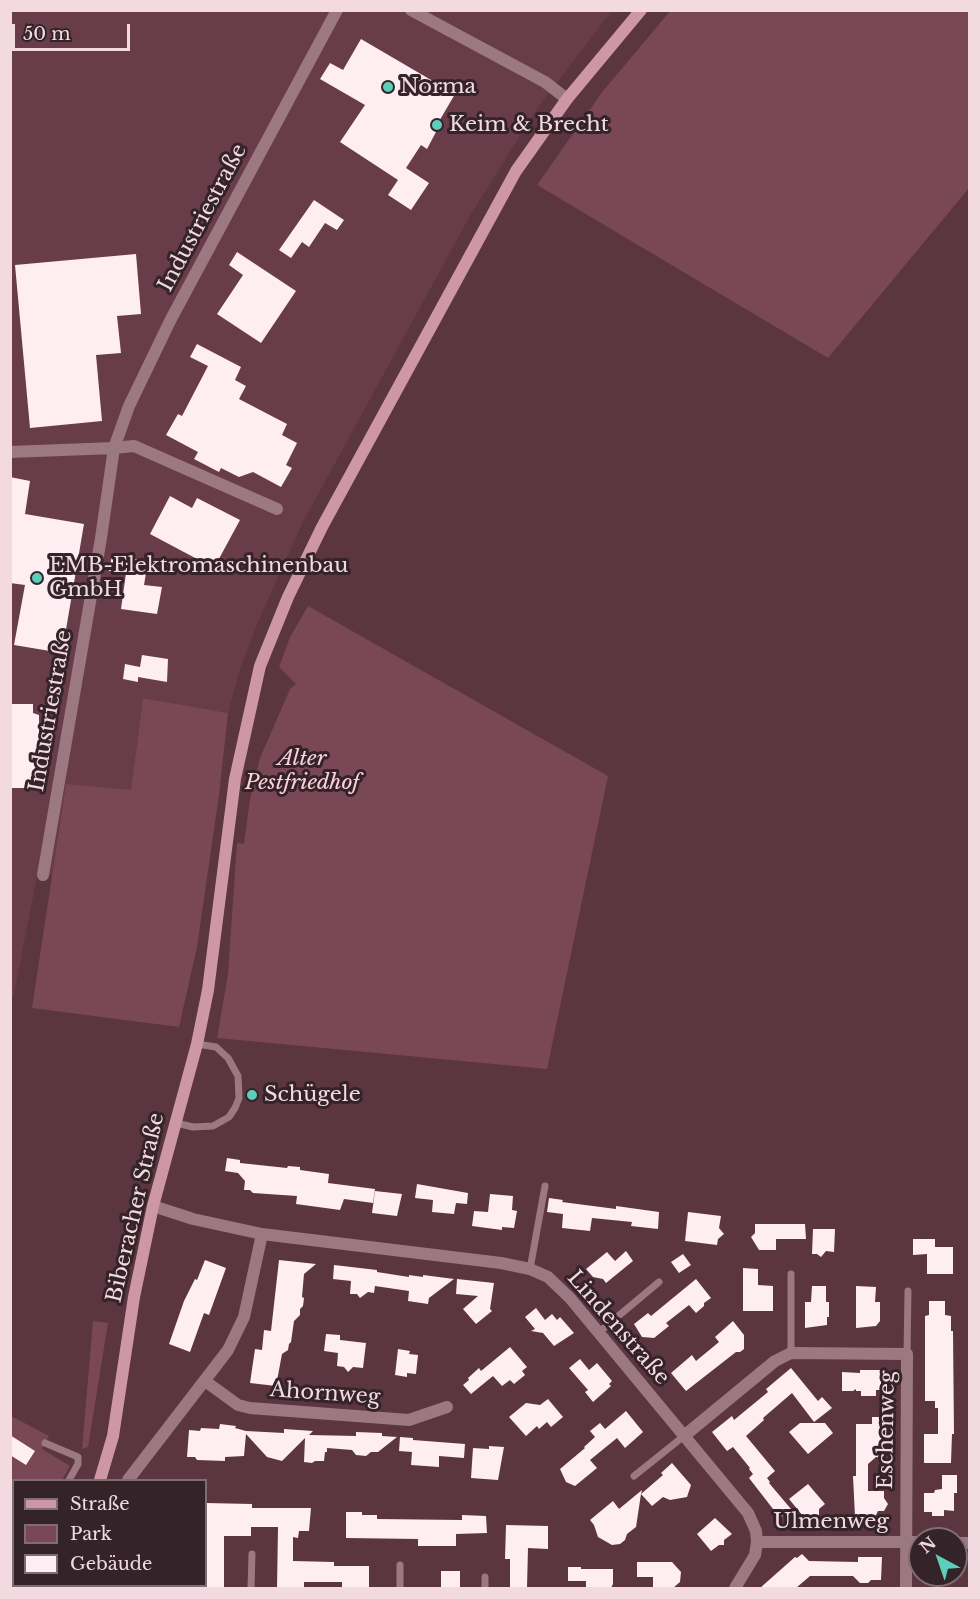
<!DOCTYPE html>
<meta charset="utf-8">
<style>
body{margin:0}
#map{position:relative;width:980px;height:1599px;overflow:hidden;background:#5b3540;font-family:"Libre Baskerville",serif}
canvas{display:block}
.frame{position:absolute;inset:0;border:12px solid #f3dae1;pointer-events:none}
.legend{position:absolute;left:12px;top:1479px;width:195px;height:108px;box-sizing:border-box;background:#342328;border:2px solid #806c72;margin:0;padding:8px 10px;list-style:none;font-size:18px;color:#f3dae1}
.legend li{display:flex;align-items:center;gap:12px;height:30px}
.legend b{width:30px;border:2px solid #806c72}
.north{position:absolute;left:908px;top:1527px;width:60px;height:60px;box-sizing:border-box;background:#342328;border:2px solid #806c72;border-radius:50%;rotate:320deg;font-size:16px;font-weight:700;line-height:24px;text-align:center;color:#f3dae1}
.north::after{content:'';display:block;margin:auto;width:21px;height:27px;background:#5cceba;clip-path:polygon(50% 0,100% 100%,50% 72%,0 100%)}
.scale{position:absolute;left:12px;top:24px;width:118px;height:27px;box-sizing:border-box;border:3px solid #f3dae1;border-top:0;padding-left:8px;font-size:18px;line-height:21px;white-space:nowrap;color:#f3dae1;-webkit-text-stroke:4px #342328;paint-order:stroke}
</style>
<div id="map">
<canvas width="980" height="1599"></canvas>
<div class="frame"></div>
<ul class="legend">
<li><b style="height:8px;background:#ce97a6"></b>Straße</li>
<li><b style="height:16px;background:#7a4757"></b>Park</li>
<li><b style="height:16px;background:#feedf1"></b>Gebäude</li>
</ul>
<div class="north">N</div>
<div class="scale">50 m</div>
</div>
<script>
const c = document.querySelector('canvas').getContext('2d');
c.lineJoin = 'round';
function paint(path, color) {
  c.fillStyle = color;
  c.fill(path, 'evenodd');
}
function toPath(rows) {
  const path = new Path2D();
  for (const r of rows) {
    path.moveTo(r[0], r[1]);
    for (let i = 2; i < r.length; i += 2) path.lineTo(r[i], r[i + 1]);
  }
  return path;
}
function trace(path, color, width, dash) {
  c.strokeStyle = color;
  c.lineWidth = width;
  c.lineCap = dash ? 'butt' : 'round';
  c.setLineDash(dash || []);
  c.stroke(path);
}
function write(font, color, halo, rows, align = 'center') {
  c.font = font + ' "Libre Baskerville",serif';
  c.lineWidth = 6;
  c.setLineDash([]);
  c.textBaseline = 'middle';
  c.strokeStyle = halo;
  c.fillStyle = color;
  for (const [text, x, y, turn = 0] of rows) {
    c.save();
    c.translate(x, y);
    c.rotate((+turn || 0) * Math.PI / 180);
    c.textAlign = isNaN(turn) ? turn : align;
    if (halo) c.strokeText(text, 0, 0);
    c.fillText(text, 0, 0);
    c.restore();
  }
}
paint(toPath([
 [11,11,612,11,538,107,470,216,302,524,258,622,240,669,228,713,143,698,131,791,66,785,52,875,37,876,14,995,11,998]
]), '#693c4a');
paint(toPath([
 [671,10,969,11,969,188,828,358,537,185,603,91],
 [308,606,608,776,547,1069,217,1038,228,974,237,843,244,844,250,799,260,758,290,689,296,684,279,667,290,637],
 [143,698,228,713,219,795,197,947,179,1027,32,1008,66,784,131,790],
 [93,1321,108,1323,88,1447,82,1449],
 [11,1416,49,1436,42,1449,70,1466,62,1480,14,1480,14,1562,11,1567]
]), '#7a4757');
paint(toPath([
 [361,39,455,94,434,130,436,132,427,149,421,145,406,168,429,183,411,210,388,195,398,180,340,142,365,105,320,79,330,63,343,70],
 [314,200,344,220,337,230,325,223,309,247,302,242,291,258,279,250],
 [237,252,296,291,261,343,217,314,243,275,229,265],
 [136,254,141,314,117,316,121,353,96,355,102,421,30,428,15,265],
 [197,344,241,367,235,380,246,386,239,399,287,424,282,435,297,443,286,465,292,468,281,487,253,472,239,477,221,468,219,472,194,459,198,452,166,435,178,414,182,416,208,366,190,357],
 [10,477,30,481,25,514,84,524,62,653,14,645,25,585,10,583],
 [170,496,192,508,197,498,240,520,214,568,150,534],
 [112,555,148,561,144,585,162,587,157,614,121,609,126,573,109,571],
 [142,655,168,659,167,682,138,677,138,682,123,679,125,664,140,667],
 [10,704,33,704,33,713,39,715,39,788,12,788],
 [227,1158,240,1160,240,1163,287,1168,288,1166,300,1167,300,1170,329,1174,328,1183,375,1189,373,1203,344,1199,340,1210,296,1204,297,1196,253,1193,250,1190,244,1190,245,1181,238,1173,225,1171],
 [417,1184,468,1193,467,1204,456,1203,454,1214,432,1212,433,1200,415,1198],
 [375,1191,402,1194,397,1216,372,1213],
 [490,1194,513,1196,512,1210,517,1211,514,1228,502,1227,502,1230,472,1226,474,1211,488,1212],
 [549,1198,563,1200,562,1202,616,1209,616,1206,659,1212,658,1229,631,1226,632,1222,592,1218,590,1231,562,1228,563,1214,547,1212],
 [688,1212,721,1216,719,1228,724,1234,718,1239,717,1245,685,1241],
 [755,1224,805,1224,806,1239,776,1239,776,1250,759,1250,751,1237,755,1233],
 [813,1229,835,1229,834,1252,826,1251,821,1257,817,1254,812,1254],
 [913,1239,935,1239,935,1247,953,1247,953,1274,927,1274,927,1254,913,1255],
 [626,1251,633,1261,606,1283,603,1279,593,1277,586,1269,607,1252,615,1261],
 [683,1254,691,1265,679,1273,671,1262],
 [205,1260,226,1268,209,1315,204,1313,190,1352,169,1344,184,1301,195,1279,197,1280],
 [279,1260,316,1264,304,1274,302,1297,304,1298,303,1306,300,1309,300,1315,294,1321,291,1342,289,1344,288,1350,282,1354,276,1386,250,1383,255,1349,262,1350,264,1330,271,1331],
 [334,1265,377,1270,377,1272,409,1277,409,1275,423,1277,423,1275,454,1279,429,1298,428,1304,408,1301,409,1291,375,1286,374,1293,368,1292,360,1298,357,1294,350,1294,351,1281,333,1279],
 [743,1268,758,1269,758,1285,773,1286,773,1311,743,1311],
 [457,1279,494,1283,490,1309,492,1311,476,1324,463,1309,478,1296,456,1294],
 [696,1279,711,1298,704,1303,704,1306,696,1313,689,1305,666,1323,669,1326,654,1338,642,1337,634,1324,648,1313,651,1316],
 [812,1286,826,1286,826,1302,829,1302,829,1317,827,1317,827,1325,805,1328,805,1302,811,1302],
 [856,1286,876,1287,875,1302,880,1302,880,1321,876,1326,856,1328],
 [929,1301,945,1301,945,1315,951,1316,951,1331,953,1331,954,1434,952,1434,951,1463,924,1463,924,1434,938,1434,938,1408,935,1408,935,1401,925,1401,925,1316,929,1315],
 [536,1308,545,1320,552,1314,557,1320,560,1317,574,1333,554,1346,543,1333,531,1331,535,1329,525,1317],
 [733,1321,744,1335,744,1349,740,1352,736,1352,686,1391,671,1373,692,1355,696,1361,719,1342,715,1337],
 [326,1334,340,1335,340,1340,366,1343,363,1368,353,1367,348,1372,344,1367,337,1366,338,1353,324,1351],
 [510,1347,527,1367,522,1371,525,1375,514,1384,510,1380,502,1386,493,1376,471,1394,463,1385,469,1380,468,1378,479,1368,481,1371],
 [398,1349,410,1351,409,1354,418,1355,416,1374,407,1373,407,1377,395,1375],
 [580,1359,589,1370,597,1363,612,1381,609,1384,611,1386,593,1402,585,1392,588,1390,569,1368],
 [791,1368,818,1401,822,1397,832,1408,814,1422,792,1393,763,1418,764,1420,746,1436,775,1471,767,1478,770,1482,769,1483,791,1509,780,1518,749,1478,753,1474,749,1469,750,1468,733,1447,727,1451,712,1432,732,1416,734,1420,768,1392,766,1389],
 [860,1370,881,1370,881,1390,876,1390,876,1396,861,1396,861,1391,856,1391,856,1389,853,1391,842,1391,842,1372,860,1373],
 [548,1399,563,1417,551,1427,547,1422,539,1429,537,1426,526,1436,509,1417,526,1403,540,1405],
 [626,1411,643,1432,625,1448,617,1438,590,1460,597,1468,575,1486,566,1482,560,1469,585,1448,584,1447,595,1437,590,1431,600,1423,605,1429],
 [872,1417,884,1417,884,1458,876,1457,868,1464,868,1491,884,1491,884,1498,888,1504,884,1511,878,1511,875,1517,855,1517,853,1476,856,1476,856,1424,872,1424],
 [800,1423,825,1423,833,1433,808,1454,789,1432],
 [220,1424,236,1426,235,1428,246,1431,284,1433,284,1429,313,1431,309,1435,356,1436,356,1432,382,1433,382,1436,397,1437,378,1452,371,1452,366,1456,356,1455,352,1450,327,1448,327,1452,325,1452,324,1461,315,1461,312,1463,304,1462,305,1438,282,1461,267,1457,246,1434,244,1456,225,1457,225,1461,197,1460,195,1457,187,1457,189,1430,200,1431,201,1428,219,1429],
 [10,1435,35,1451,26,1465,10,1455],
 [400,1437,413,1438,413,1440,465,1444,464,1458,439,1456,439,1467,411,1465,412,1452,399,1451],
 [489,1446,504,1447,498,1480,471,1478,473,1448,489,1449],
 [672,1463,691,1485,687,1497,670,1500,663,1497,652,1506,641,1494,636,1527,627,1534,625,1540,620,1544,612,1545,598,1537,594,1525,590,1520,613,1501,619,1509,642,1490,641,1494,663,1475,661,1473],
 [942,1475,957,1475,957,1493,954,1493,954,1511,944,1510,944,1516,932,1516,932,1512,924,1512,924,1493,934,1493,935,1490,942,1489],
 [808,1484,825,1504,819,1509,819,1519,812,1517,807,1521,789,1499],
 [206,1503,252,1504,252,1508,311,1508,309,1531,299,1531,298,1538,293,1537,293,1561,334,1562,334,1566,369,1566,369,1588,342,1588,342,1582,304,1582,304,1588,277,1588,278,1527,251,1527,251,1536,224,1536,224,1588,206,1588],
 [346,1512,362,1512,362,1515,377,1515,377,1519,462,1520,462,1515,486,1516,487,1533,456,1534,456,1546,418,1546,418,1539,346,1538],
 [715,1518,732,1534,724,1540,724,1545,719,1545,711,1551,697,1534],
 [506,1525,548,1526,548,1549,528,1548,527,1588,510,1588,510,1559,505,1559],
 [802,1554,809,1561,858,1562,858,1557,882,1557,881,1580,871,1580,868,1583,860,1583,853,1576,810,1576,796,1588,760,1588,795,1557,797,1558],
 [637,1562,672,1562,681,1572,680,1582,673,1588,653,1588,653,1577,637,1577],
 [568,1567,581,1567,581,1569,613,1569,613,1584,611,1588,586,1588,586,1581,568,1581],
 [441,1571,460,1571,460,1588,441,1588]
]), '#feedf1');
trace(toPath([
 [176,1123,193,1127,213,1126,229,1117,235,1108,239,1098,238,1076,228,1058,216,1047,197,1044],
 [530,1269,545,1186],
 [598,1333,659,1282],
 [791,1353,791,1274],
 [907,1354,908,1291],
 [45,1443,78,1457,78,1464,69,1480],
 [634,1476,684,1436],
 [10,1578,14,1574],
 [251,1588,252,1554],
 [400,1588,400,1565],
 [485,1588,485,1577]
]), '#9c7982', 7);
trace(toPath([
 [411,10,545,82,567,99],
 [10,452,114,448,129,406,171,319,337,10],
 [43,875,101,538,114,448,134,446,277,509],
 [153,1206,193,1219,262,1234,501,1263,530,1269,548,1277,570,1298,748,1513,756,1531,757,1542,755,1555,735,1588],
 [205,1381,238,1405,250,1408,409,1420,447,1407],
 [684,1436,775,1361,791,1353,907,1354,906,1588],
 [128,1480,228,1350,244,1317,262,1234],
 [757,1542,920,1542],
 [956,1543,970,1543],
 [103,1586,105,1588],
 [71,1588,73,1586]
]), '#9c7982', 12);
trace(toPath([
 [100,1480,113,1436,134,1297,153,1206,197,1044,208,990,235,779,260,666,288,597,322,527,516,171,567,99,641,10],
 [39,1588,41,1586]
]), '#ce97a6', 12);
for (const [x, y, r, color] of [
 [388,87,6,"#5cceba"],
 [437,125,6,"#5cceba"],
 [37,578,6,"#5cceba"],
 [252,1095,6,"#5cceba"]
]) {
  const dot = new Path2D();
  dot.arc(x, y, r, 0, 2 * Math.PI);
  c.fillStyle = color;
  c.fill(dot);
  trace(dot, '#342328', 2);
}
write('21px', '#f3dae1', '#342328', [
 ["Norma",400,87],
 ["Keim & Brecht",449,125],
 ["EMB-Elektromaschinenbau",49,566],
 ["GmbH",49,590],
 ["Schügele",264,1095]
], 'left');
write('21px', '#f3dae1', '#342328', [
 ["Industriestraße",203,218,-62],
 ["Industriestraße",51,711,-80],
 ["Biberacher Straße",136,1208,-77],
 ["Lindenstraße",618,1328,49],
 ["Ahornweg",325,1394,4],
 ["Eschenweg",887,1430,-89],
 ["Ulmenweg",831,1522]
]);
write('italic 21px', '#fdd0dc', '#342328', [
 ["Alter",302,759],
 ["Pestfriedhof",302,783]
]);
</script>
